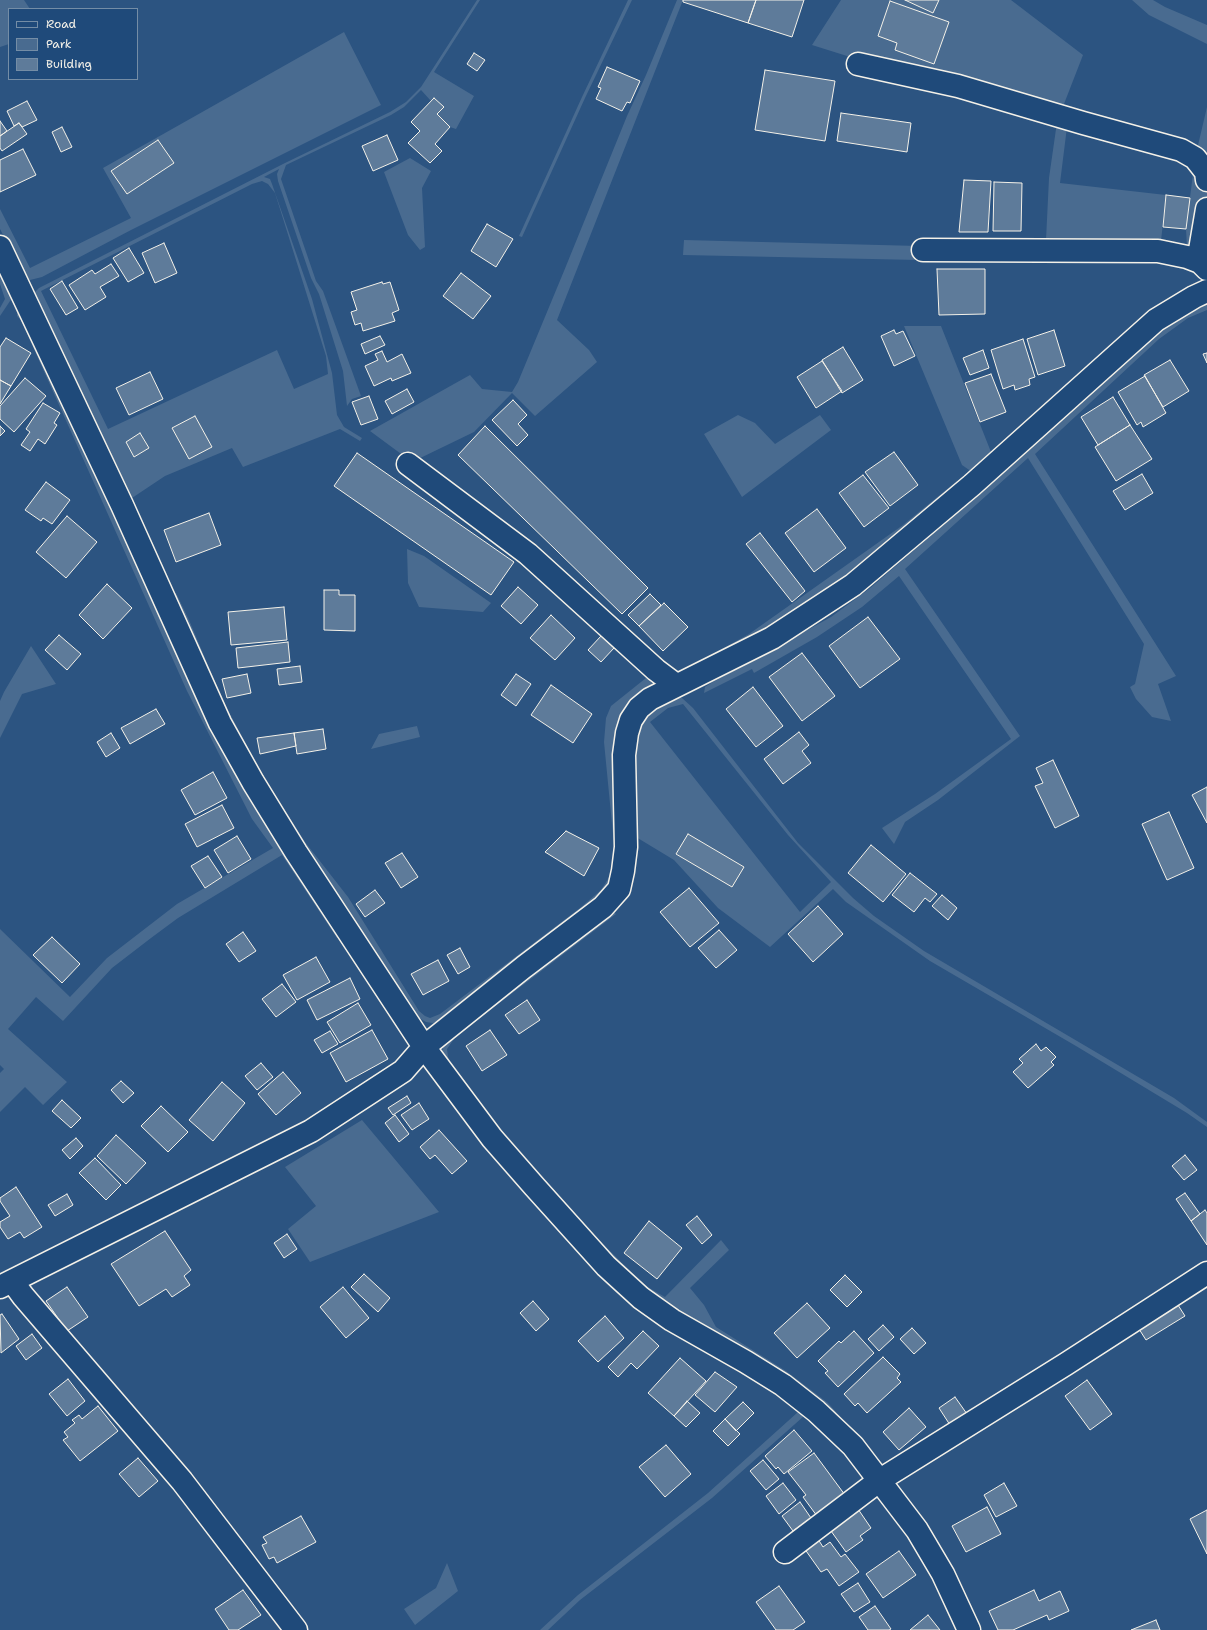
<!DOCTYPE html>
<style>
body{margin:0}
#map{position:relative;width:1207px;height:1630px;overflow:hidden;background:#2c5481;font-family:"Shantell Sans",sans-serif}
canvas{display:block}
.legend{position:absolute;left:8px;top:8px;width:130px;height:72px;box-sizing:border-box;background:#1f4a7a;border:1px solid #748da6;margin:0;padding:5px 7px;list-style:none;font-size:12px;color:#f4f1e8}
.legend li{display:flex;align-items:center;gap:8px;height:20px}
.legend b{width:20px;border:1px solid #748da6}
</style>
<div id="map">
<canvas width="1207" height="1630"></canvas>
<ul class="legend">
<li><b style="height:5px;background:#1f4a7a"></b>Road</li>
<li><b style="height:11px;background:#496b90"></b>Park</li>
<li><b style="height:11px;background:#5e7b9a"></b>Building</li>
</ul>
</div>
<script>
const c = document.querySelector('canvas').getContext('2d');
c.lineJoin = 'round';
function paint(path, color) {
  c.fillStyle = color;
  c.fill(path, 'evenodd');
}
function toPath(rows) {
  const path = new Path2D();
  for (const r of rows) {
    path.moveTo(r[0], r[1]);
    for (let i = 2; i < r.length; i += 2) path.lineTo(r[i], r[i + 1]);
  }
  return path;
}
function trace(path, color, width, dash) {
  c.strokeStyle = color;
  c.lineWidth = width;
  c.lineCap = dash ? 'butt' : 'round';
  c.setLineDash(dash || []);
  c.stroke(path);
}
paint(toPath([
 [0,0,24,0,30,9,9,9,9,44,0,47],
 [477,0,480,0,434,72,474,96,456,129,450,127,437,114,443,107,434,98,431,101,421,90,404,107,391,115,286,165,281,179,316,281,323,291,361,396,352,399,347,406,343,371,319,294,311,278,278,181,277,174,279,169,264,177,270,179,272,184,312,299,332,373,337,415,344,427,362,438,360,441,340,429,243,467,232,448,165,476,129,500,33,294,39,288,283,164,390,112,406,102,421,87],
 [262,181,268,184,275,193,326,356,328,374,294,389,277,350,108,429,41,291,252,184],
 [628,0,632,0,585,98,522,237,519,236,582,97],
 [677,0,683,0,557,320,589,350,597,362,535,416,512,393,474,432,412,462,370,431,470,375,482,389,512,392,518,382,564,271,627,116,646,75],
 [841,0,1011,0,1083,55,1057,122,1067,127,1060,183,1166,195,1161,241,1046,240,1049,178,1057,122,812,45],
 [1132,0,1153,0,1165,7,1207,25,1207,44,1149,15],
 [344,32,381,105,131,230,42,277,30,280,25,278,0,229,0,209,30,268,131,218,103,168],
 [1207,107,1207,251,1187,247,1186,229,1195,158],
 [410,158,431,171,422,188,425,247,420,250,408,235,384,172],
 [684,240,919,246,918,260,683,255],
 [0,266,11,291,12,298,0,316,0,308,5,299,0,284],
 [1207,300,1207,310,1188,318,1159,339,1035,454,1176,676,1158,684,1171,721,1152,717,1136,699,1130,687,1135,684,1144,644,1028,458,905,569,1020,736,938,800,905,822,894,844,882,828,935,794,1011,739,899,576,862,607,817,637,754,673,752,669,704,693,705,687,711,683,831,617,869,589,947,522,1106,376,1177,317],
 [17,313,21,313,217,735,256,808,342,935,337,938,282,855,178,918,151,938,112,968,63,1021,36,997,8,1029,67,1082,43,1105,25,1087,0,1112,0,1073,4,1069,0,1065,0,929,70,997,107,958,177,904,273,848,252,819,187,691,21,320,17,316],
 [1142,318,975,474,962,465,904,326,941,326,991,452],
 [738,415,755,423,775,444,820,415,831,430,742,497,704,434],
 [957,481,962,485,874,558,777,626,635,700,619,856,608,889,442,1020,433,1023,426,1022,419,1018,412,1011,300,846,218,703,171,597,176,593,189,620,223,701,265,779,305,842,348,897,419,1011,425,1016,430,1018,440,1014,580,908,601,890,608,879,614,867,615,855,604,742,606,718,611,706,646,678,655,686,749,634,903,525],
 [407,549,424,556,491,603,483,612,419,607,408,583],
 [31,646,56,684,22,694,0,738,0,701,4,692],
 [677,698,682,698,693,708,798,843,853,898,874,916,924,951,1174,1098,1207,1122,1207,1127,1187,1113,1076,1046,930,961,846,902,833,889,770,947,718,908,674,860,636,837,634,759,635,740,641,724,646,718,669,701],
 [683,704,788,835,831,882,800,912,650,722,668,708],
 [417,726,420,737,371,749,379,734],
 [612,911,616,914,456,1036,447,1049,448,1057,451,1065,509,1141,574,1215,644,1285,665,1297,721,1240,729,1250,690,1288,704,1305,716,1327,786,1371,828,1403,889,1471,881,1472,672,1311,617,1266,539,1182,442,1059,442,1051,444,1044],
 [362,1120,439,1212,310,1262,288,1229,316,1206,285,1167],
 [798,1412,804,1416,712,1498,580,1600,548,1630,540,1630,578,1595,708,1493],
 [447,1563,458,1591,415,1625,404,1609,436,1588]
]), '#496b90');
const building = toPath([
 [683,0,756,0,748,23,683,2,683,0],
 [756,0,804,0,792,37,748,23,756,0],
 [905,0,939,0,933,13,905,0],
 [890,1,949,22,934,64,895,50,897,43,878,36,890,1],
 [474,53,485,60,477,71,467,64,474,53],
 [607,67,640,81,630,103,627,102,622,111,596,99,601,88,598,87,607,67],
 [765,70,835,81,825,141,755,130,765,70],
 [434,98,444,107,437,114,450,127,435,144,442,151,430,163,408,143,420,131,411,122,434,98],
 [27,101,37,120,22,127,19,123,14,126,7,111,27,101],
 [841,113,911,123,907,152,837,141,841,113],
 [0,121,7,131,0,136,0,121],
 [19,123,27,134,2,151,0,148,0,136,19,123],
 [62,127,72,147,61,152,52,132,62,127],
 [387,135,398,160,373,171,362,146,387,135],
 [158,140,174,163,127,194,111,171,158,140],
 [23,149,36,175,0,192,0,160,23,149],
 [964,180,991,181,988,232,959,232,964,180],
 [994,182,1022,183,1021,231,993,231,994,182],
 [1166,195,1190,198,1186,229,1163,227,1166,195],
 [487,224,513,239,496,267,471,251,487,224],
 [164,243,177,273,155,283,142,253,164,243],
 [129,248,144,273,128,282,113,258,129,248],
 [111,264,119,276,100,287,106,297,85,310,69,285,92,270,95,274,111,264],
 [937,269,985,269,985,314,939,315,937,269],
 [461,273,491,296,473,319,443,296,461,273],
 [62,281,78,308,66,315,50,289,62,281],
 [382,282,383,284,390,282,399,310,392,313,395,321,363,331,361,323,355,325,351,312,357,310,351,292,382,282],
 [894,330,896,334,903,331,915,356,894,366,881,336,894,330],
 [1054,330,1065,366,1038,375,1027,339,1054,330],
 [380,336,385,345,365,354,361,344,380,336],
 [6,338,31,353,11,386,0,380,0,347,6,338],
 [1023,339,1035,377,1029,379,1030,385,1015,390,1014,385,1003,389,991,350,1023,339],
 [843,347,863,380,842,393,822,360,843,347],
 [983,350,989,368,970,375,963,358,983,350],
 [382,351,387,362,402,354,411,373,392,381,391,378,374,386,365,366,378,360,375,354,382,351],
 [1207,353,1207,363,1203,354,1207,353],
 [1170,360,1189,391,1163,407,1144,375,1170,360],
 [822,361,842,391,816,408,797,377,822,361],
 [150,372,163,399,129,415,116,388,150,372],
 [991,374,1006,412,980,422,965,383,991,374],
 [1145,376,1166,413,1143,427,1141,422,1137,425,1118,392,1145,376],
 [25,378,46,396,14,432,0,419,0,406,25,378],
 [0,380,11,386,0,404,0,380],
 [407,389,414,402,392,414,385,401,407,389],
 [369,396,378,419,361,425,352,402,369,396],
 [1113,397,1130,425,1098,445,1081,417,1113,397],
 [513,400,527,415,518,424,528,435,517,446,492,420,513,400],
 [43,403,60,413,54,423,57,425,45,444,38,439,30,451,21,445,30,432,26,429,43,403],
 [195,416,212,447,189,459,172,428,195,416],
 [1130,425,1152,459,1116,481,1095,447,1130,425],
 [0,426,5,431,0,436,0,426],
 [485,426,648,588,622,614,458,455,485,426],
 [140,433,149,448,134,457,126,442,140,433],
 [894,452,918,485,890,506,865,472,894,452],
 [357,453,514,562,491,595,334,486,357,453],
 [1142,474,1153,493,1125,510,1113,491,1142,474],
 [863,475,889,508,864,527,839,493,863,475],
 [46,482,70,500,52,524,43,518,41,521,25,510,46,482],
 [817,509,846,548,814,572,785,533,817,509],
 [209,513,221,545,176,562,164,530,209,513],
 [67,516,97,542,66,578,36,552,67,516],
 [760,533,805,591,792,602,746,544,760,533],
 [107,584,132,608,103,639,79,615,107,584],
 [518,587,538,605,521,624,501,606,518,587],
 [324,590,339,590,339,595,355,595,355,631,324,630,324,590],
 [650,594,661,605,639,626,628,615,650,594],
 [664,603,688,627,663,651,639,626,664,603],
 [284,607,287,640,231,645,228,612,284,607],
 [551,615,575,638,555,660,530,638,551,615],
 [868,617,900,659,860,688,829,646,868,617],
 [59,635,81,654,67,670,45,650,59,635],
 [601,636,614,648,601,662,588,650,601,636],
 [288,642,290,662,238,668,236,648,288,642],
 [802,653,835,696,802,721,769,677,802,653],
 [300,666,302,682,279,685,277,669,300,666],
 [247,674,251,693,227,698,222,679,247,674],
 [516,674,531,684,516,706,501,695,516,674],
 [551,685,592,714,573,743,531,715,551,685],
 [753,687,783,726,756,747,726,709,753,687],
 [156,709,165,724,130,744,121,728,156,709],
 [323,729,326,749,297,754,294,733,323,729],
 [799,732,809,745,802,751,811,763,783,784,764,759,799,732],
 [111,733,120,748,106,757,97,742,111,733],
 [294,733,296,746,260,754,257,738,294,733],
 [1053,760,1079,816,1055,828,1035,786,1043,783,1036,768,1053,760],
 [213,772,227,798,195,815,181,790,213,772],
 [1207,787,1207,823,1192,795,1207,787],
 [222,805,234,828,197,847,185,824,222,805],
 [1169,812,1194,868,1167,880,1142,824,1169,812],
 [566,831,599,848,584,876,545,852,566,831],
 [688,834,744,867,732,887,676,854,688,834],
 [237,836,251,859,228,873,214,850,237,836],
 [871,845,906,874,883,902,848,873,871,845],
 [402,853,418,877,401,888,385,863,402,853],
 [208,856,222,877,205,888,191,866,208,856],
 [910,873,937,894,930,902,925,898,914,912,892,895,910,873],
 [689,888,719,923,690,947,660,912,689,888],
 [375,890,385,903,365,917,356,904,375,890],
 [942,895,957,908,948,920,932,906,942,895],
 [818,906,843,934,813,962,788,934,818,906],
 [719,930,737,950,716,968,698,948,719,930],
 [243,932,256,951,239,962,226,944,243,932],
 [52,937,80,964,62,983,33,955,52,937],
 [460,948,470,967,458,974,447,955,460,948],
 [316,957,330,982,297,1000,283,975,316,957],
 [438,960,449,981,423,995,411,974,438,960],
 [350,978,360,999,317,1020,307,1000,350,978],
 [282,984,296,1002,276,1017,262,999,282,984],
 [527,1000,540,1020,519,1034,505,1015,527,1000],
 [358,1003,371,1025,340,1043,327,1022,358,1003],
 [372,1030,388,1059,346,1082,330,1053,372,1030],
 [490,1030,507,1055,482,1071,466,1046,490,1030],
 [330,1031,338,1044,322,1053,314,1040,330,1031],
 [1036,1044,1041,1051,1046,1047,1056,1057,1051,1062,1054,1065,1028,1088,1013,1072,1023,1063,1019,1059,1036,1044],
 [261,1063,273,1077,257,1090,245,1076,261,1063],
 [283,1072,301,1093,276,1115,258,1094,283,1072],
 [121,1081,134,1093,123,1103,111,1090,121,1081],
 [222,1082,245,1103,213,1141,189,1120,222,1082],
 [407,1096,411,1103,393,1115,388,1108,407,1096],
 [62,1100,81,1118,71,1128,52,1111,62,1100],
 [419,1103,429,1119,412,1130,401,1115,419,1103],
 [161,1106,188,1132,168,1152,141,1126,161,1106],
 [395,1115,409,1134,399,1142,385,1123,395,1115],
 [439,1130,467,1161,452,1174,435,1155,430,1159,420,1147,439,1130],
 [116,1135,146,1163,126,1184,97,1156,116,1135],
 [76,1138,83,1146,70,1159,62,1150,76,1138],
 [1185,1155,1197,1170,1184,1180,1172,1166,1185,1155],
 [95,1158,121,1185,106,1200,79,1173,95,1158],
 [16,1187,42,1227,24,1238,20,1232,8,1239,0,1227,0,1222,10,1216,0,1201,0,1198,16,1187],
 [1185,1193,1200,1214,1191,1221,1176,1199,1185,1193],
 [67,1194,73,1205,55,1216,48,1205,67,1194],
 [1205,1210,1207,1213,1207,1245,1191,1221,1205,1210],
 [697,1216,712,1235,702,1244,686,1225,697,1216],
 [649,1221,682,1248,657,1279,624,1253,649,1221],
 [165,1231,191,1270,184,1276,190,1285,172,1297,166,1289,139,1306,111,1264,165,1231],
 [287,1234,297,1249,284,1258,274,1243,287,1234],
 [364,1274,390,1298,378,1312,351,1287,364,1274],
 [845,1275,862,1292,847,1307,830,1290,845,1275],
 [67,1287,88,1317,67,1331,46,1301,67,1287],
 [343,1287,369,1318,346,1338,320,1307,343,1287],
 [533,1301,549,1319,536,1331,520,1313,533,1301],
 [807,1303,830,1328,797,1358,774,1333,807,1303],
 [1178,1305,1185,1316,1146,1340,1139,1329,1178,1305],
 [2,1314,19,1339,1,1353,0,1315,2,1314],
 [605,1316,624,1338,598,1362,578,1341,605,1316],
 [883,1325,894,1337,879,1351,868,1339,883,1325],
 [912,1328,926,1343,914,1354,900,1339,912,1328],
 [643,1331,659,1346,637,1369,631,1363,618,1377,608,1367,643,1331],
 [854,1331,874,1353,838,1387,825,1373,828,1371,818,1361,839,1341,841,1343,854,1331],
 [32,1334,42,1348,26,1360,16,1346,32,1334],
 [883,1357,900,1374,897,1378,901,1382,867,1413,858,1403,855,1406,844,1394,883,1357],
 [680,1358,706,1381,674,1416,648,1393,680,1358],
 [715,1372,737,1387,715,1412,695,1395,715,1372],
 [68,1379,85,1401,67,1416,49,1394,68,1379],
 [1087,1380,1112,1414,1090,1430,1065,1396,1087,1380],
 [955,1397,967,1414,950,1425,939,1408,955,1397],
 [687,1401,700,1413,686,1427,674,1416,687,1401],
 [743,1402,754,1413,736,1431,725,1419,743,1402],
 [98,1406,118,1431,80,1461,63,1440,68,1437,64,1432,75,1423,72,1420,79,1415,82,1419,98,1406],
 [909,1408,926,1427,899,1450,883,1432,909,1408],
 [725,1419,740,1434,728,1446,713,1431,725,1419],
 [794,1430,812,1451,784,1474,778,1467,776,1469,765,1456,794,1430],
 [666,1445,691,1474,665,1497,639,1467,666,1445],
 [814,1453,845,1495,817,1516,803,1497,806,1495,788,1472,814,1453],
 [138,1458,158,1481,139,1497,119,1474,138,1458],
 [763,1460,779,1479,766,1490,750,1471,763,1460],
 [783,1483,796,1500,779,1514,766,1496,783,1483],
 [1004,1483,1017,1506,996,1517,984,1495,1004,1483],
 [800,1502,811,1518,793,1531,782,1516,800,1502],
 [987,1507,1001,1534,966,1552,952,1526,987,1507],
 [858,1509,871,1528,860,1536,863,1540,846,1552,831,1531,858,1509],
 [1207,1510,1207,1554,1190,1519,1207,1510],
 [301,1516,316,1542,277,1563,274,1557,269,1559,262,1545,267,1543,263,1537,301,1516],
 [818,1539,823,1547,830,1542,841,1557,845,1554,859,1572,839,1586,827,1569,821,1572,804,1548,818,1539],
 [899,1551,916,1575,883,1598,866,1574,899,1551],
 [858,1583,870,1602,854,1612,841,1594,858,1583],
 [779,1586,805,1622,793,1630,776,1630,756,1602,779,1586],
 [243,1590,261,1615,238,1630,229,1630,215,1609,243,1590],
 [1034,1590,1039,1601,1060,1591,1069,1611,1049,1620,1047,1615,1013,1630,998,1630,989,1611,1034,1590],
 [875,1606,891,1629,889,1630,868,1630,859,1617,875,1606],
 [928,1615,940,1630,910,1630,928,1615],
 [1156,1620,1160,1630,1131,1630,1156,1620]
]);
paint(building, '#5e7b9a');
trace(building, '#f4f1e8', 1);
const minor = toPath([
 [858,64,958,86,1083,123,1181,150,1195,158,1206,172,1207,180],
 [0,247,122,505,220,723,253,782,296,852,424,1047,492,1138,534,1186,606,1266,641,1298,672,1320,746,1362,783,1385,816,1411,853,1446,917,1530,943,1574,969,1630],
 [923,250,1158,251,1187,257,1200,262,1207,269],
 [1200,262,1200,250,1207,209],
 [408,464,528,554,656,670,676,685],
 [12,1281,23,1296,182,1481,296,1630],
 [0,1287,311,1131,403,1071,424,1047,524,967,603,907,619,889,623,871,626,847,624,755,627,733,631,720,639,708,650,699,772,638,853,585,972,485,1156,320,1194,297,1207,291],
 [785,1552,880,1480,1066,1364,1207,1273]
]);
trace(minor, '#f4f1e8', 25);
trace(minor, '#1f4a7a', 22);
</script>
